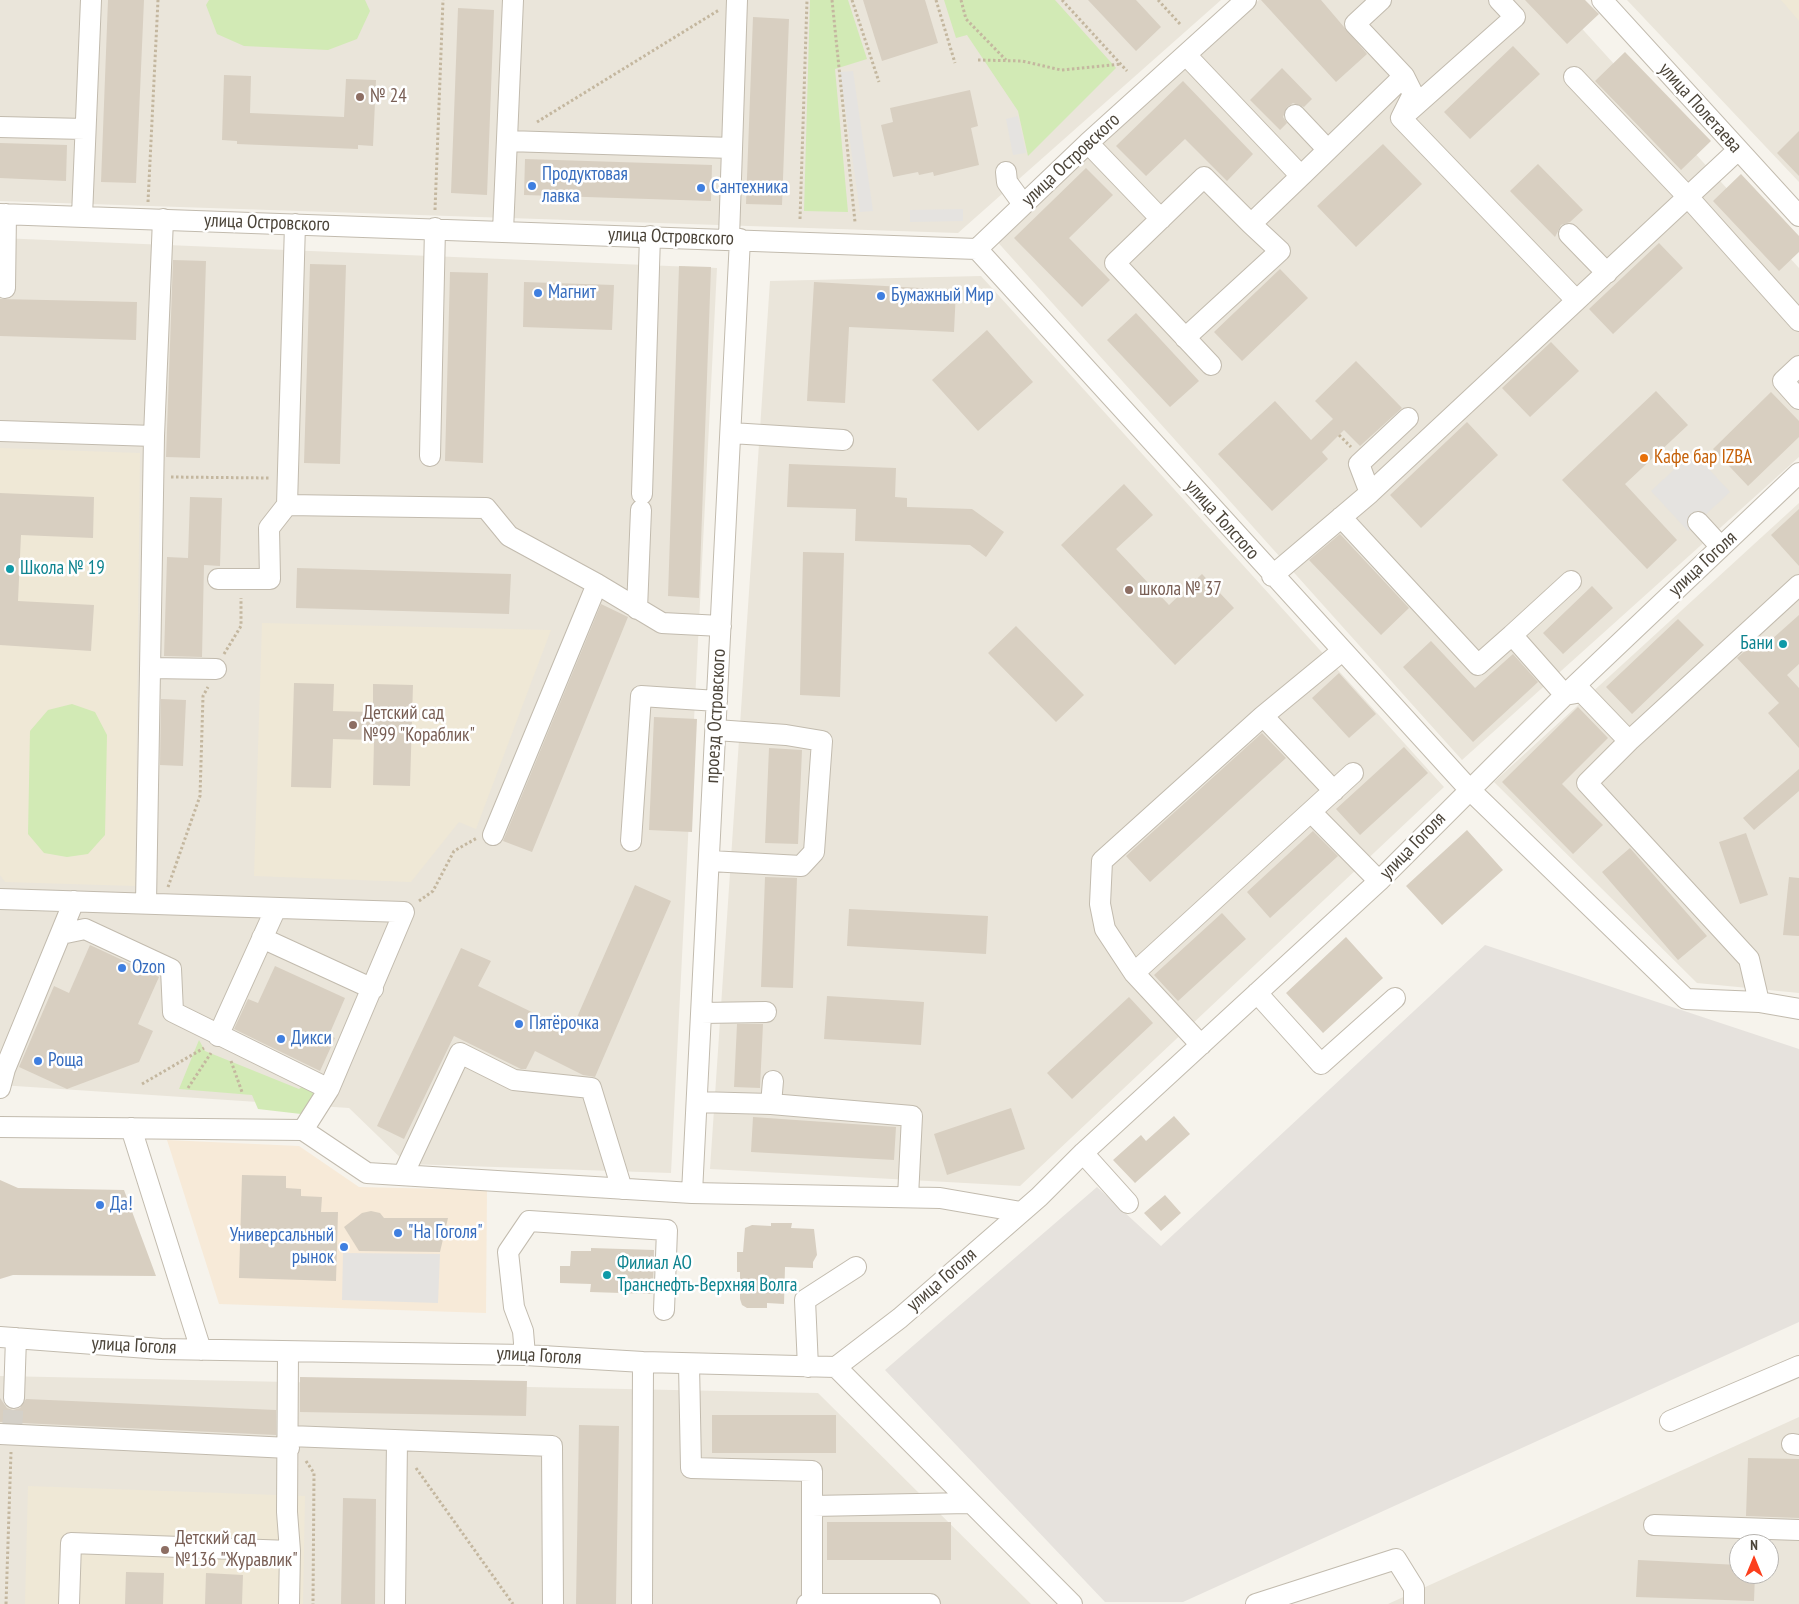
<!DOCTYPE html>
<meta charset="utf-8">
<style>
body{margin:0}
#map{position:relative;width:1799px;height:1604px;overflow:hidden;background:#f6f3ec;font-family:"PT Sans Narrow",sans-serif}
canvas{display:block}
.north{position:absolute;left:1729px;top:1534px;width:50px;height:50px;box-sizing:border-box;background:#fff;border:1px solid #b7b4b0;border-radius:50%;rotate:0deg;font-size:14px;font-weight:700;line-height:20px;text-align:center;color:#4b4439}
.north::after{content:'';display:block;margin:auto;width:18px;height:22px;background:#fc3f1d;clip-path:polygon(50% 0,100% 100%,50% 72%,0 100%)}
</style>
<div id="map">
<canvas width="1799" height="1604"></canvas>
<div class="north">N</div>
</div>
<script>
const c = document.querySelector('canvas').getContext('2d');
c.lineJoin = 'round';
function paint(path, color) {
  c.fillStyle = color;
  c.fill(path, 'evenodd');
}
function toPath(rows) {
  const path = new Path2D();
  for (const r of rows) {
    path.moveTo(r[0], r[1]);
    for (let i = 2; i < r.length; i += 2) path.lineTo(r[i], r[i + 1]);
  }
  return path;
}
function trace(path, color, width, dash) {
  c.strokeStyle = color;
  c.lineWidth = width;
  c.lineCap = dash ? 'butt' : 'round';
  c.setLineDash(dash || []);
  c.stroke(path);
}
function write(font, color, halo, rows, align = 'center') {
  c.font = font + ' "PT Sans Narrow",sans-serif';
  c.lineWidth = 5;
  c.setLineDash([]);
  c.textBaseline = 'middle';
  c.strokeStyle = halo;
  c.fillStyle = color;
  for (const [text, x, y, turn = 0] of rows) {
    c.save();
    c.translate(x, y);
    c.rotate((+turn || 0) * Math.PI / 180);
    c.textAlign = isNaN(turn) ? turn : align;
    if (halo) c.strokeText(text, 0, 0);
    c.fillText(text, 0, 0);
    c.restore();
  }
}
paint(toPath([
 [0,0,1221,0,958,233,0,201],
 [1259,0,1556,0,1799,268,1799,457,1462,760,994,238],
 [1627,0,1799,0,1799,182],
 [0,238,717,268,671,1173,407,1164,349,1108,0,1085],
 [981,276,1444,787,1020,1186,710,1169,770,281],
 [1799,503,1799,993,1697,983,1494,782],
 [0,1376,818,1393,1031,1604,0,1604],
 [1799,1417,1799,1604,1388,1604],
 [1739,1544,1769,1544,1769,1574,1739,1574]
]), '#eae5da');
paint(toPath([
 [167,1140,299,1146,359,1187,487,1190,486,1313,219,1304]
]), '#f7ead8');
paint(toPath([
 [1485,945,1799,1049,1799,1322,1183,1602,1105,1602,885,1370,1097,1187,1161,1246]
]), '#e6e2dd');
paint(toPath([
 [1781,0,1799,0,1799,21],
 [0,448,140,453,135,886,5,882,0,875],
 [262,623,551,630,476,829,459,822,411,882,254,876],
 [28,1486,305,1496,303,1604,25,1604]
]), '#efe8d6');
paint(toPath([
 [209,0,365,0,370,11,357,39,328,50,244,46,217,34,206,5],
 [810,0,848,0,867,59,835,69,848,212,804,211],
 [944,0,1055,0,1116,68,1028,156,1018,111,967,35,956,38],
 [72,704,95,712,107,735,105,835,88,854,67,857,44,853,28,834,30,731,48,710],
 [199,1040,205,1051,299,1089,308,1082,318,1092,312,1107,301,1114,258,1109,252,1095,179,1089]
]), '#d2eab5');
paint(toPath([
 [853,71,873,211,860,212,840,72],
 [1018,116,1026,153,1013,155,1006,119],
 [963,209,963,221,910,222,910,210],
 [1693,452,1730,492,1688,531,1651,491],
 [343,1253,440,1254,438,1303,342,1300]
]), '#e5e3e0');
paint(toPath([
 [108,0,144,0,136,183,101,182],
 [863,0,925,0,938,43,882,61],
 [1088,0,1136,0,1161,27,1136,51],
 [1261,0,1321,0,1367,54,1336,82],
 [1525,0,1585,0,1599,14,1567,44],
 [458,8,494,10,487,195,451,193],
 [753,17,789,19,782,205,746,204],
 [1513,46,1540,74,1470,139,1444,112],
 [1625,52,1711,141,1681,170,1595,81],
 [1282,68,1312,99,1304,107,1293,103,1287,107,1283,117,1287,123,1280,130,1250,100],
 [224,75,251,76,250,113,344,117,346,79,376,80,373,146,358,145,358,149,237,144,237,141,222,140],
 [1183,81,1253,154,1227,181,1185,139,1146,176,1116,146],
 [970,90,978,126,971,128,979,165,934,176,933,172,919,175,918,172,893,177,881,125,893,122,890,108],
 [1799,131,1799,176,1777,153],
 [0,143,67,145,66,181,0,178],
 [1383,144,1422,184,1356,247,1317,206],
 [525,159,712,165,711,201,524,195],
 [1538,164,1583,210,1570,222,1561,225,1555,237,1510,191],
 [1086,168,1113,195,1069,238,1110,280,1082,307,1014,238],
 [1741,174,1799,236,1799,252,1779,271,1713,201],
 [1659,243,1683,268,1613,334,1589,309],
 [173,260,206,261,200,458,166,457],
 [310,264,346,265,340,464,304,463],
 [679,266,711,267,699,598,668,596],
 [1280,269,1308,298,1242,361,1214,332],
 [450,272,488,273,483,463,445,461],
 [524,282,614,285,612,330,523,327],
 [814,282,956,290,954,332,849,327,845,403,807,401],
 [0,299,137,302,136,340,0,336],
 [1136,313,1199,381,1170,407,1107,340],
 [987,330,1033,382,978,431,932,380],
 [1551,342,1579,371,1530,417,1502,388],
 [1356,361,1402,408,1360,446,1344,430,1322,452,1328,459,1272,511,1218,454,1275,401,1311,440,1333,419,1315,401],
 [1656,391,1688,425,1625,484,1677,540,1647,569,1562,480],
 [1771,392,1799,421,1799,437,1748,486,1713,449],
 [1467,422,1498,455,1421,528,1390,495],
 [789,464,896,468,895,497,907,498,907,507,972,509,1004,532,986,557,970,545,855,541,856,509,787,507],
 [1124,484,1153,515,1116,549,1169,605,1202,574,1234,608,1175,665,1061,545],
 [0,493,94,497,93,538,21,535,18,601,94,605,91,651,0,645],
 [190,497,222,498,220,566,204,565,202,657,164,656,167,557,188,558],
 [1799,509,1799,566,1771,535],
 [1340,534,1409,608,1381,635,1309,560],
 [803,552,844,553,840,697,800,695],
 [297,568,511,574,509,614,296,608],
 [1592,586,1613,608,1563,654,1543,633],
 [601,604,628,617,532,852,503,841],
 [1799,615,1799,664,1787,675,1799,688,1799,748,1768,713,1779,703,1737,658,1756,641,1762,648],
 [1678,619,1704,645,1632,714,1606,687],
 [1016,626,1084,695,1056,722,988,653],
 [1431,641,1475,688,1513,654,1538,682,1473,742,1403,667],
 [1339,673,1376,714,1349,738,1312,698],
 [294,683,334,684,333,711,373,712,373,684,413,685,410,786,373,785,374,740,333,739,331,788,291,787],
 [161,699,186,700,183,766,160,765],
 [1578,707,1608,738,1562,784,1603,825,1573,854,1502,782],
 [654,717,697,719,692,832,649,830],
 [1262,733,1286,758,1150,882,1126,856],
 [1404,747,1428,773,1360,835,1336,809],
 [769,748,802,750,798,844,765,843],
 [1799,769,1799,791,1754,830,1743,818],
 [1467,830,1503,870,1442,925,1406,886],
 [1313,831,1338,856,1270,918,1247,892],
 [1746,833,1768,895,1740,904,1719,842],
 [1630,848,1707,936,1678,960,1602,872],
 [765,877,797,878,793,988,761,987],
 [1789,877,1799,878,1799,936,1783,935],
 [635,885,671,901,595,1077,583,1075,535,1051,526,1069,521,1069,454,1036,404,1139,377,1126,461,948,491,961,478,986,571,1031],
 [849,909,988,916,986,954,847,946],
 [1222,913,1246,939,1178,1001,1154,975],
 [1346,937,1383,978,1323,1033,1286,993],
 [90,945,159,977,138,1024,153,1031,139,1062,67,1089,19,1067,54,986,69,993],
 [275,966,345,998,329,1035,335,1038,320,1071,234,1029,248,999,258,1003],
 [827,996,924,1002,921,1045,824,1039],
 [1129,997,1153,1023,1072,1099,1047,1073],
 [737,1024,763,1024,760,1088,734,1087],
 [1011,1108,1025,1149,947,1175,934,1134],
 [1174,1116,1190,1134,1135,1183,1113,1160,1141,1135,1146,1141],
 [753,1117,896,1127,894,1160,751,1152],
 [242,1175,286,1176,286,1188,301,1189,301,1196,322,1197,321,1212,338,1212,336,1281,239,1278],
 [0,1180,18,1188,124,1190,156,1276,13,1275,0,1279],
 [1165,1195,1181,1213,1161,1231,1144,1213],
 [371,1211,380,1213,384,1218,448,1218,440,1252,359,1251,344,1227,362,1213],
 [771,1223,792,1223,791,1228,814,1229,817,1255,813,1262,813,1268,785,1267,784,1304,767,1303,767,1308,747,1308,742,1305,740,1299,740,1272,737,1272,737,1252,743,1252,745,1228,752,1225,771,1226],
 [591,1248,654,1250,653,1294,590,1292,591,1284,560,1283,560,1266,570,1266,571,1251,591,1251],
 [300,1377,527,1381,526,1416,300,1412],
 [0,1398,7,1408,13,1410,20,1408,26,1399,276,1410,276,1435,0,1422],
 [712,1415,836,1415,836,1453,712,1453],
 [579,1425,619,1426,616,1604,576,1604],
 [1748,1458,1799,1459,1799,1518,1746,1516],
 [343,1498,376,1499,375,1604,341,1604],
 [827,1522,951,1522,951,1560,827,1560],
 [1638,1560,1739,1565,1739,1574,1755,1574,1754,1601,1636,1597],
 [126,1572,164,1573,163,1604,125,1604],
 [206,1573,243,1575,242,1604,205,1604]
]), '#d8cfc1');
trace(toPath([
 [12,1430,14,1398]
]), '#d4d0c8', 20, [20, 10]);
const minor = toPath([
 [1381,0,1355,24,1404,76,1413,94,1401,118,1576,300],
 [1602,0,1799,216],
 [1186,55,1301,176,1404,76],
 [1574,77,1688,197,1799,321],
 [1407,113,1515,17,1499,0],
 [1295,115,1328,150],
 [0,127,85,129],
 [507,141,732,148],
 [1088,143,1161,219],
 [1006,172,1007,182,1023,204],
 [0,214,977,249,1088,143,1246,0],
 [82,216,91,0],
 [295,224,287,505,486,508,509,536,597,584],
 [503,231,513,0],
 [1569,234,1607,273],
 [729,238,737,0],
 [977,249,1469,789,1686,999,1759,1002,1799,1009],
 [5,288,6,214],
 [1185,338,1280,251,1251,224],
 [1211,365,1115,263,1204,177,1251,224,1301,176],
 [1799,366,1783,381,1799,399],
 [0,431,154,436],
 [731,433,843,440],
 [430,456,435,228],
 [1370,493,1359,464,1408,418],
 [642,494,650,236],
 [1341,517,1478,665,1512,635,1565,695,1582,692,1629,741],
 [1698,522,1721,547],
 [1272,576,1370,493,1738,150],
 [218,579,270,579,269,528,287,505],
 [637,609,641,510],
 [1512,635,1571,581],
 [150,668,216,669],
 [1263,716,1334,791],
 [1311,812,1379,881],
 [493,835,597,584,662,623,721,626],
 [631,841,641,696,717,701],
 [710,861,801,866,814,852,822,741,786,735,716,730],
 [0,899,404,912,329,1089,303,1130],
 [146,903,154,436,163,219],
 [61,934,85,929,171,969,173,1012,329,1089],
 [262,938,373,989],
 [1134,973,1353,773],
 [1257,993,1321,1064,1395,998],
 [1759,1002,1749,959,1587,783,1629,741,1799,585],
 [701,1013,766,1012],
 [218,1036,276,908],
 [1201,1045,1134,973,1105,929,1100,904,1102,861,1263,716,1342,651],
 [0,1088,5,1069,74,901],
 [697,1102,771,1104,773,1081],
 [771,1104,912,1116,908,1197],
 [0,1127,303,1130,367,1173,692,1193,940,1198,1021,1212],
 [131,1128,201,1350],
 [1083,1153,1128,1203],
 [403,1175,460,1053,514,1080,591,1088,622,1189],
 [692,1193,740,239],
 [0,1337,161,1349,525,1355,643,1362,836,1367,900,1318,1039,1197,1083,1153,1379,881,1565,695,1799,473],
 [288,1352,287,1512,290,1551],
 [525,1355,523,1331,514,1307,508,1252,529,1221,667,1230,664,1310],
 [689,1364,691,1468,812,1471,812,1604],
 [808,1367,805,1300,856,1267],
 [836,1367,1072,1604],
 [14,1398,16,1338],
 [1670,1421,1799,1366],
 [0,1434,289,1448],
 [289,1436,552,1446,553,1604],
 [1792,1444,1799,1445],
 [812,1506,969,1503],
 [1654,1525,1799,1530],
 [69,1604,71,1543,290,1551,289,1604],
 [395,1604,397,1441],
 [642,1604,643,1362],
 [807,1604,930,1604],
 [1256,1604,1396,1559,1414,1588,1414,1604]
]);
trace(minor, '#c2bbae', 22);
trace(toPath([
 [832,0,855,222],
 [852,0,879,82],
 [936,0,955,63],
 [961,0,966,19,1006,60],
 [1062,0,1127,71],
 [1158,0,1180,24],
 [978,60,1022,61,1061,70,1121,64],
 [537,122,719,10],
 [148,202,158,0],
 [435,210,443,0],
 [800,219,807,0],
 [1339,435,1351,447],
 [171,477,270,478],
 [224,654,241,626,241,598],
 [168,887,200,796,203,696,208,687],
 [419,901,433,891,454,851,477,838],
 [231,1061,242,1092],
 [142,1084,204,1048],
 [188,1088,211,1053],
 [306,1461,314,1473,313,1604],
 [416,1468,513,1604],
 [6,1604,11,1452]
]), '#c4b79f', 3, [2.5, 2.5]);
trace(minor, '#fff', 20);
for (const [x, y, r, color] of [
 [360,97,5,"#8d6e63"],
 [532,186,5,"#3f7fe0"],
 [701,188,5,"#3f7fe0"],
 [538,293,5,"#3f7fe0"],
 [881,296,5,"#3f7fe0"],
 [1644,458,5,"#e8710a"],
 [10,569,5,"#0f9aa8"],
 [1129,590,5,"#8d6e63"],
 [1783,644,5,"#0f9aa8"],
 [353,725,5,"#8d6e63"],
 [122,968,5,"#3f7fe0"],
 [519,1024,5,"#3f7fe0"],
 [281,1039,5,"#3f7fe0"],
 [38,1061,5,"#3f7fe0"],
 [100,1205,5,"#3f7fe0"],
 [398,1233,5,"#3f7fe0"],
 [344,1247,5,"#3f7fe0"],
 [607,1275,5,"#0f9aa8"],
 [165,1550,5,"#8d6e63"]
]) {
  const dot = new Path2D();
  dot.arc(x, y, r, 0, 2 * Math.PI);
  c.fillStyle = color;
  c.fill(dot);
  trace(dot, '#fff', 2);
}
write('19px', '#785e54', '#fff', [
 ["№ 24",370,97],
 ["школа № 37",1139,590],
 ["Детский сад",363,714],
 ["№99 \"Кораблик\"",363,736],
 ["Детский сад",175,1539],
 ["№136 \"Журавлик\"",175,1561]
], 'left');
write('19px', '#4b4439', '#fff', [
 ["улица Полетаева",1700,108,48],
 ["улица Островского",1071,160,-43],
 ["улица Островского",267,223,2],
 ["улица Островского",671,237,2],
 ["улица Толстого",1222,520,48],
 ["улица Гоголя",1703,564,-43],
 ["проезд Островского",716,716,-87],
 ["улица Гоголя",1413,846,-46],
 ["улица Гоголя",942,1280,-41],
 ["улица Гоголя",134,1346,3],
 ["улица Гоголя",539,1356,3]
]);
write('19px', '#366cbe', '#fff', [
 ["Продуктовая",542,175],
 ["лавка",542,197],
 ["Сантехника",711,188],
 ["Магнит",548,293],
 ["Бумажный Мир",891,296],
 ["Ozon",132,968],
 ["Пятёрочка",529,1024],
 ["Дикси",291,1039],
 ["Роща",48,1061],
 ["Да!",110,1205],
 ["\"На Гоголя\"",408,1233],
 ["Универсальный",334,1236,"right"],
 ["рынок",334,1258,"right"]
], 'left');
write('19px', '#c56008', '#fff', [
 ["Кафе бар IZBA",1654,458]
], 'left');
write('19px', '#0d838f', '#fff', [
 ["Школа № 19",20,569],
 ["Бани",1773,644,"right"],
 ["Филиал АО",617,1264],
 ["Транснефть-Верхняя Волга",617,1286]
], 'left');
</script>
